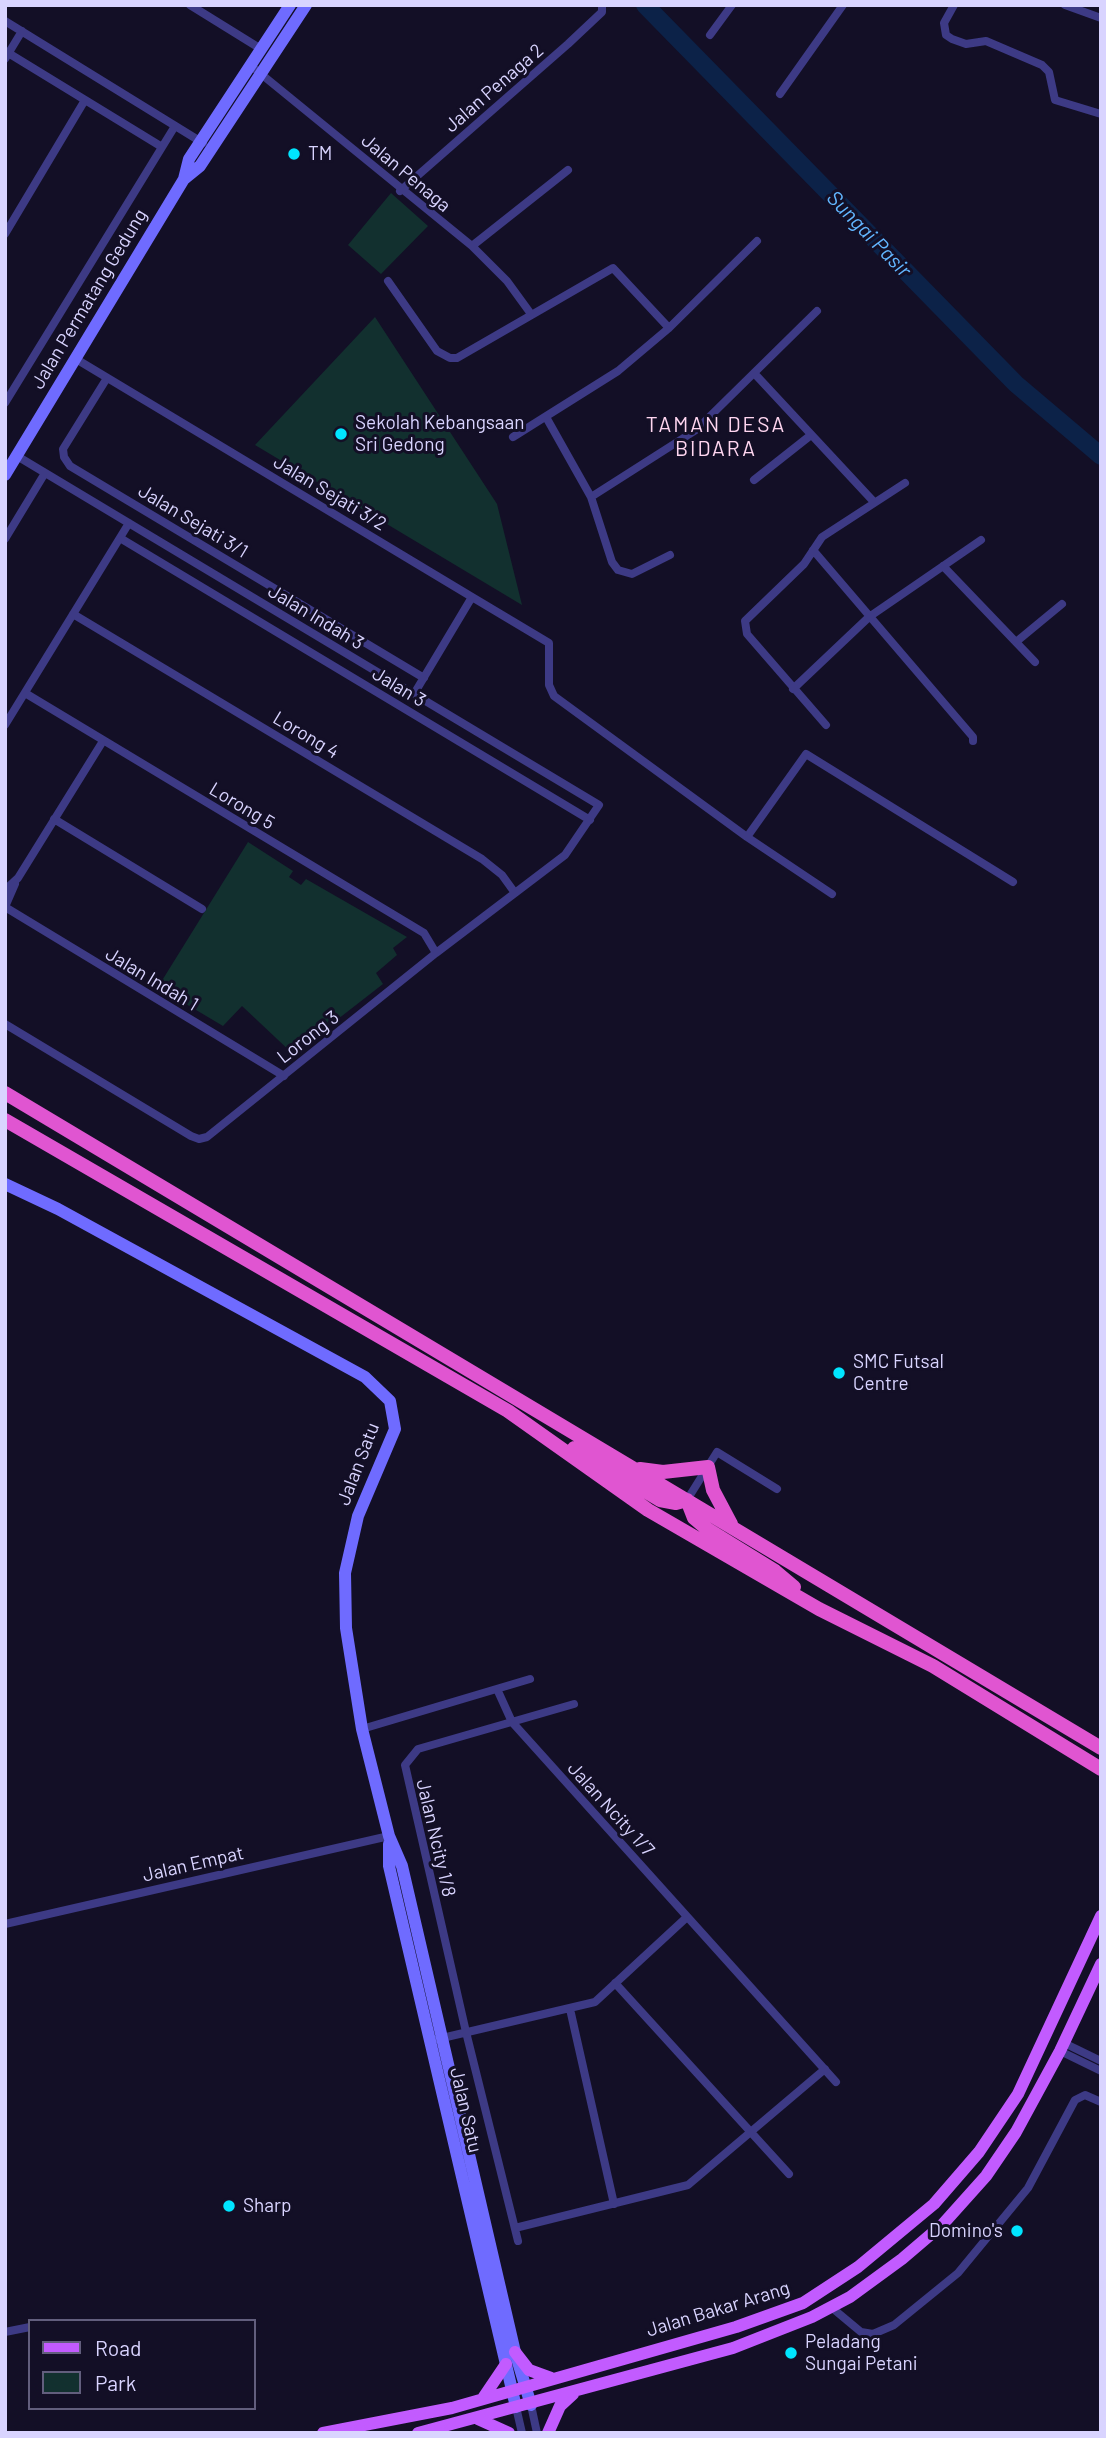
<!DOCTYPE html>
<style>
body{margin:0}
#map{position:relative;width:1106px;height:2438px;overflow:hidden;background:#130f26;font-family:Barlow,sans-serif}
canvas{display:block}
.frame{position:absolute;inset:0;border:7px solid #d9d4ff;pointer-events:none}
.legend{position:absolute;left:28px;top:2319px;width:228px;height:91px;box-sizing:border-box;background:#130f26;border:2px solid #625e7d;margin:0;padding:9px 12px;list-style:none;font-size:21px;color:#d9d4ff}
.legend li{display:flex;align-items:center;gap:14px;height:35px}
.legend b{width:35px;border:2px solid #625e7d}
</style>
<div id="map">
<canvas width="1106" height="2438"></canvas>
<div class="frame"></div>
<ul class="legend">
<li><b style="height:9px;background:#c25bff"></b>Road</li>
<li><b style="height:19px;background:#12302f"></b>Park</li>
</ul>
</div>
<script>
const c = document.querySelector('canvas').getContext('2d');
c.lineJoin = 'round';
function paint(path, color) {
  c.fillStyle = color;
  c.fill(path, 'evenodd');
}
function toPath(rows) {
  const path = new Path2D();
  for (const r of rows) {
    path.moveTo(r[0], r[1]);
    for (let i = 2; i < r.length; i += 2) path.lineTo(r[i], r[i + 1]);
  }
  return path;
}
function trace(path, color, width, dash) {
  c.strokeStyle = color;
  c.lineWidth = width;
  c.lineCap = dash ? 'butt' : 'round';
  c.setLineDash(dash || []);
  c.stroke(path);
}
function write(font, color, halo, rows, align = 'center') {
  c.font = font + ' Barlow,sans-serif';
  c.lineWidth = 6;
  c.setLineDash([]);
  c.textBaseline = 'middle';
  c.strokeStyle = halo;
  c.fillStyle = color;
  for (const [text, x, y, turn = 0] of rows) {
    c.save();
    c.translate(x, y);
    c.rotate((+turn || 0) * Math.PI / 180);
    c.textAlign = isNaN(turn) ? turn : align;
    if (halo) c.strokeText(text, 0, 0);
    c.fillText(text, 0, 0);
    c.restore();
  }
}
paint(toPath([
 [391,193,428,226,381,274,348,245],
 [375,317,497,504,522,605,255,445],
 [248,842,293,871,289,877,301,885,306,879,407,937,393,948,397,955,376,973,383,984,293,1054,242,1006,223,1026,186,1004,187,1000,174,991,170,995,158,987]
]), '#12302f');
trace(toPath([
 [645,5,1016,384,1101,456]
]), '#0c2248', 18);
trace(toPath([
 [190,5,261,49],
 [954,5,944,23,946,35,952,39,966,44,986,41,1042,65,1049,72,1055,100,1101,114],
 [1065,5,1101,18],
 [5,21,203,143],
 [710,35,732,5],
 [5,51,162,147],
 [5,59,22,31],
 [250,65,472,246,507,281,531,314],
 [780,94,843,5],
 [400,191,568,44,602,12,602,5],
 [5,234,85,100],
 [472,246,568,170],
 [388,281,437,351,450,358,457,358,613,268,669,328,757,241],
 [76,359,472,597,414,694],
 [754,373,874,502],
 [107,378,63,449,64,457,70,466,424,678],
 [5,403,175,126],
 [546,417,591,497,612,562,618,570,632,574,670,555],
 [513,437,618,371,669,328],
 [754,480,811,435],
 [591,497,696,430,817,311],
 [120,538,590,820],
 [5,539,45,473],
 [813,550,973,737,973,741],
 [943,566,1035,662],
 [472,597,549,643,549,685,554,696,747,837,832,894],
 [73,614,482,859,502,875,515,893],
 [1016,642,1062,604],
 [793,689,869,617,981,540],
 [25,693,424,933,436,953],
 [5,725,129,523],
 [826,725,747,634,745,621,804,564,822,537,905,483],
 [54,819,202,909],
 [747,837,806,754,1013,882],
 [5,890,18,878,103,741],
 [5,907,284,1076],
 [5,907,15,884],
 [5,1024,191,1136,199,1139,207,1137,436,953,565,855,599,805,17,456],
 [687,1500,717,1452,777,1489],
 [497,1689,512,1722,836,2082],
 [362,1729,530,1679],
 [5,1924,389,1836],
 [615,1983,789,2174],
 [570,2009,614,2204],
 [438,2039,595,2002,687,1917],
 [1064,2043,1101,2061],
 [1060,2051,1101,2071],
 [515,2228,688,2185,825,2069],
 [518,2241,466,2032,405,1765,418,1749,574,1704],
 [831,2307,861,2332,873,2334,894,2325,958,2273,1028,2188,1075,2100,1085,2095,1101,2102],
 [5,2332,30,2327],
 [531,2405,537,2433],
 [516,2407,522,2433]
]), '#3d3a85', 8);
trace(toPath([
 [184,179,200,166,306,5],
 [5,475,184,179,189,159,290,5],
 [5,1184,58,1209,365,1377,390,1401,395,1429,358,1516,345,1573,346,1628,362,1729,389,1836,402,1866,515,2352,531,2405],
 [389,1844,389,1866,516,2407]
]), '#6f6bff', 12);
trace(toPath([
 [515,2352,529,2370,551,2378],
 [483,2398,506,2364],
 [478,2419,509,2433],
 [323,2433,452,2408,736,2327,803,2303,858,2267,934,2204,979,2152,1018,2094,1101,1916],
 [418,2433,733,2348,812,2317,850,2297,902,2259,943,2224,986,2176,1016,2132,1060,2051,1101,1964],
 [548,2433,560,2406,573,2394]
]), '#c25bff', 12);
trace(toPath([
 [5,1093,1101,1748],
 [5,1120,508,1411,648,1510,819,1609,933,1666,1101,1769],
 [574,1448,660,1500,676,1503,687,1500],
 [640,1469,663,1472,708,1467,713,1490,731,1524],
 [687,1500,694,1518,707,1529,775,1571,794,1587]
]), '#e055d1', 14);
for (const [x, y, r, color] of [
 [294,154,7,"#00e5ff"],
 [341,434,7,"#00e5ff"],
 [839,1373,7,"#00e5ff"],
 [229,2206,7,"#00e5ff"],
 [1017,2231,7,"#00e5ff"],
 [791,2353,7,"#00e5ff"]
]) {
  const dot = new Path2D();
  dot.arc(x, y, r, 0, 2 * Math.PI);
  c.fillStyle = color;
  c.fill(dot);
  trace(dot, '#130f26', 2.5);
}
write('19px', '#d9d4ff', '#130f26', [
 ["Jalan Penaga 2",494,88,-41],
 ["Jalan Penaga",406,173,40],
 ["Jalan Permatang Gedung",89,299,-59],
 ["Jalan Sejati 3/2",330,493,31],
 ["Jalan Sejati 3/1",193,521,31],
 ["Jalan Indah 3",316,617,31],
 ["Jalan 3",399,687,31],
 ["Lorong 4",306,735,31],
 ["Lorong 5",242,806,31],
 ["Jalan Indah 1",152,979,31],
 ["Lorong 3",308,1037,-38],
 ["Jalan Satu",358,1464,-69],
 ["Jalan Ncity 1/7",611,1809,48],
 ["Jalan Ncity 1/8",436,1838,77],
 ["Jalan Empat",193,1864,-13],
 ["Jalan Satu",466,2110,77],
 ["Jalan Bakar Arang",718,2309,-17]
]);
write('19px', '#d9d4ff', '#130f26', [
 ["TM",308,154],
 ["Sekolah Kebangsaan",355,423],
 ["Sri Gedong",355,445],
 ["SMC Futsal",853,1362],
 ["Centre",853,1384],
 ["Sharp",243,2206],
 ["Domino's",1003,2231,"right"],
 ["Peladang",805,2342],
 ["Sungai Petani",805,2364]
], 'left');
write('italic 21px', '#62b6ff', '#130f26', [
 ["Sungai Pasir",869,234,46]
]);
c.letterSpacing = '2px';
write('21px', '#ffd6f0', '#130f26', [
 ["TAMAN DESA",716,425],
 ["BIDARA",716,449]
]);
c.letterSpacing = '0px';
</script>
